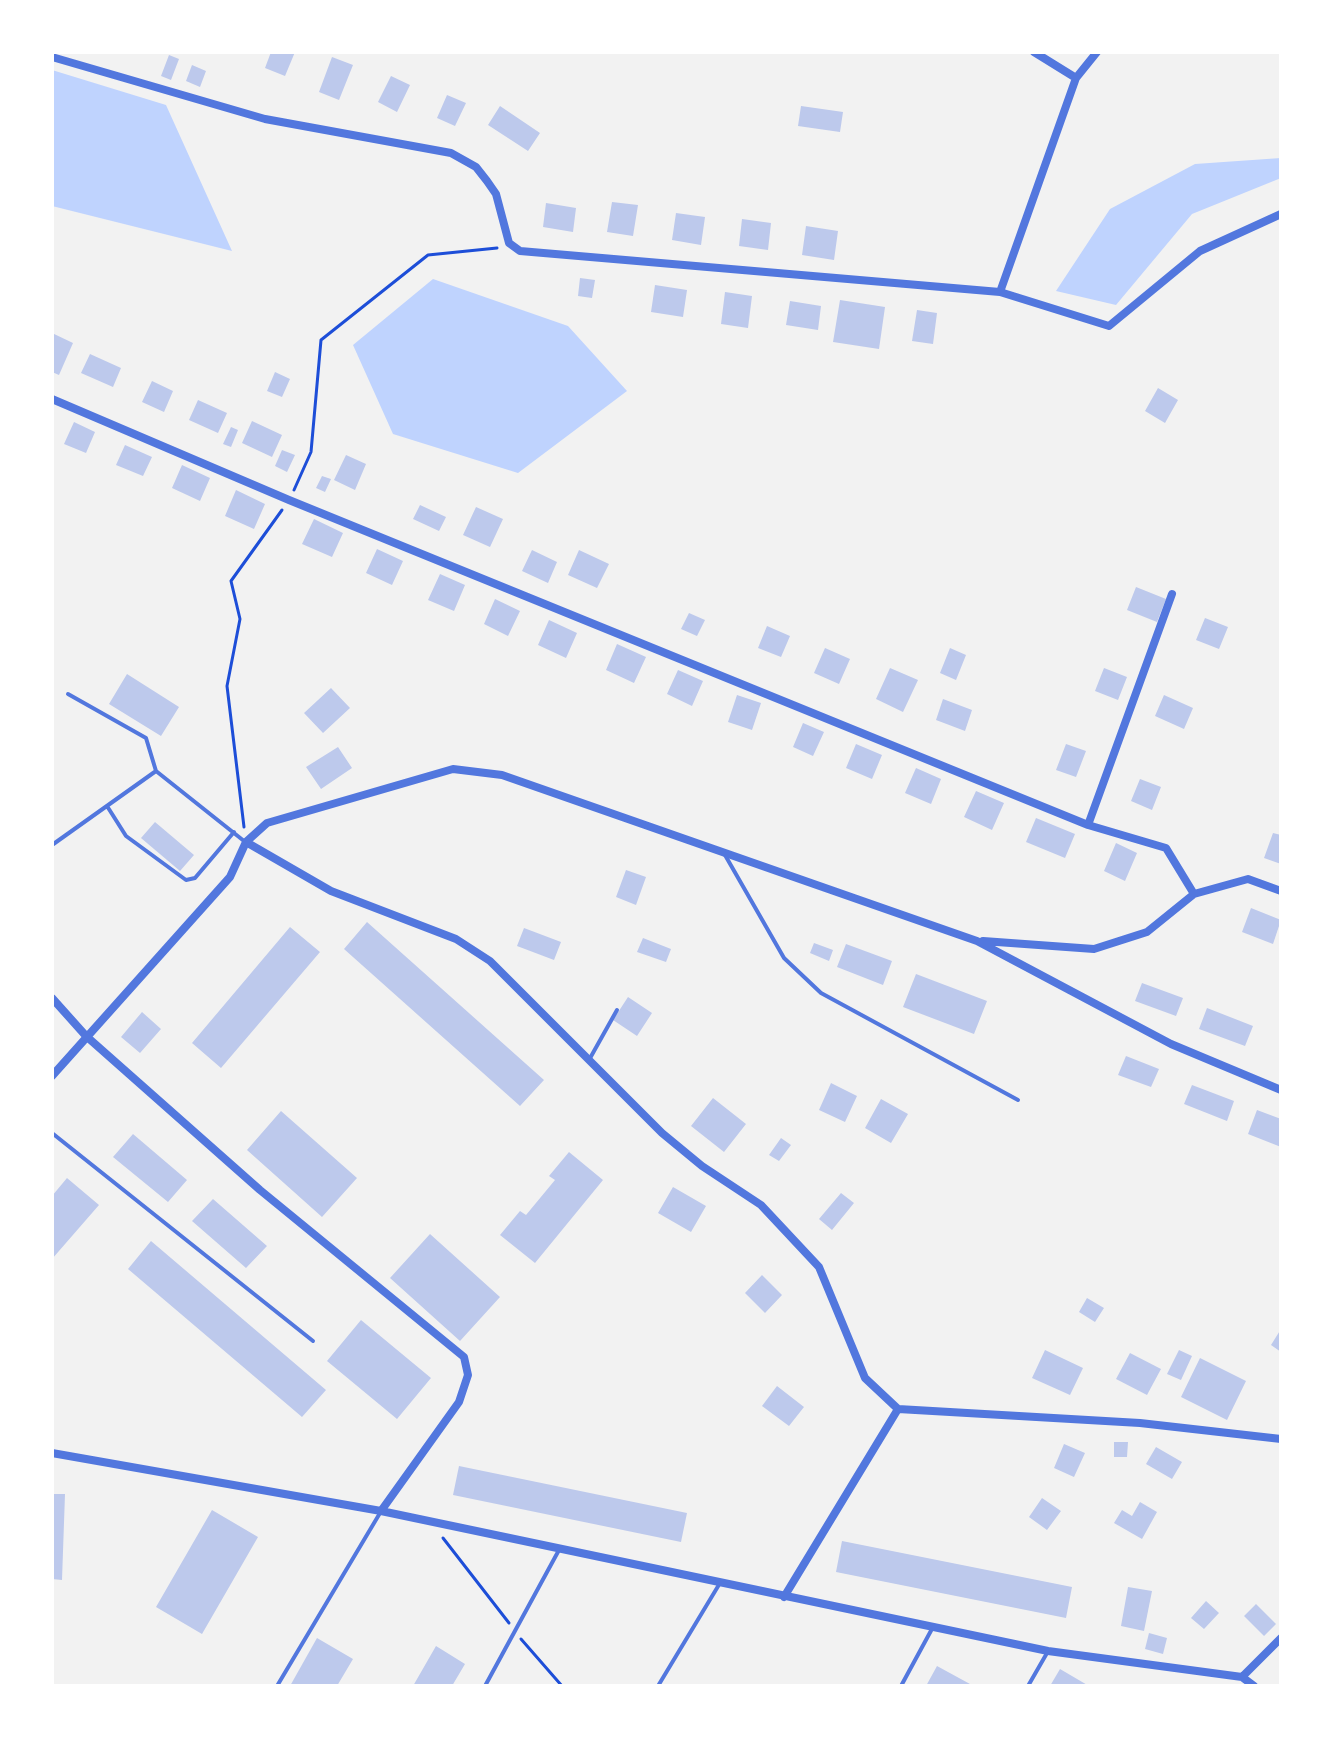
<!DOCTYPE html>
<style>
body{margin:0}
#map{position:relative;width:1333px;height:1738px;overflow:hidden;background:#f2f2f2;font-family:"PT Sans",sans-serif}
canvas{display:block}
.frame{position:absolute;inset:0;border:54px solid #fff;pointer-events:none}
</style>
<div id="map">
<canvas width="1333" height="1738"></canvas>
<div class="frame"></div>
</div>
<script>
const c = document.querySelector('canvas').getContext('2d');
c.lineJoin = 'round';
function paint(path, color) {
  c.fillStyle = color;
  c.fill(path, 'evenodd');
}
function toPath(rows) {
  const path = new Path2D();
  for (const r of rows) {
    path.moveTo(r[0], r[1]);
    for (let i = 2; i < r.length; i += 2) path.lineTo(r[i], r[i + 1]);
  }
  return path;
}
function trace(path, color, width, dash) {
  c.strokeStyle = color;
  c.lineWidth = width;
  c.lineCap = dash ? 'butt' : 'round';
  c.setLineDash(dash || []);
  c.stroke(path);
}
paint(toPath([
 [52,70,166,105,232,251,52,206],
 [1281,158,1281,178,1192,214,1116,305,1056,291,1110,209,1195,164],
 [433,279,568,326,627,391,518,473,393,434,353,345]
]), '#bfd3fe');
paint(toPath([
 [271,52,295,52,285,76,265,68],
 [169,55,179,59,171,80,161,76],
 [332,57,353,65,339,100,319,92],
 [192,65,206,71,200,87,186,81],
 [391,76,410,85,397,112,378,102],
 [447,95,466,103,455,126,437,118],
 [500,106,540,133,528,151,488,125],
 [801,106,843,112,840,132,798,126],
 [612,202,638,205,633,236,607,232],
 [546,203,576,208,573,232,543,227],
 [676,213,705,217,701,245,672,240],
 [742,219,771,223,768,250,739,246],
 [806,226,838,231,834,260,802,255],
 [580,278,595,280,592,298,578,296],
 [655,285,687,290,683,317,651,312],
 [725,292,752,296,748,328,721,324],
 [840,300,885,307,879,349,833,342],
 [790,301,821,306,818,330,786,325],
 [917,310,937,313,933,344,912,341],
 [52,333,73,343,59,375,52,372],
 [90,354,121,368,113,387,81,373],
 [275,372,290,379,282,397,267,391],
 [152,381,173,391,164,412,142,402],
 [1158,388,1178,400,1165,423,1145,411],
 [198,400,227,413,218,433,189,420],
 [252,421,282,435,272,457,242,443],
 [74,422,95,432,86,453,64,444],
 [231,427,238,430,231,447,223,444],
 [125,445,152,457,143,476,116,465],
 [282,450,295,455,287,472,275,466],
 [346,455,366,464,355,490,334,480],
 [182,465,210,478,200,501,172,488],
 [322,476,331,479,325,492,316,488],
 [236,490,265,504,254,529,225,516],
 [420,505,446,517,439,531,413,519],
 [476,507,503,519,490,547,463,535],
 [314,519,343,533,332,557,302,544],
 [377,549,403,561,392,585,366,573],
 [532,550,557,562,548,583,522,571],
 [579,550,609,564,597,588,568,575],
 [440,574,465,585,454,611,428,600],
 [1136,587,1166,599,1157,622,1127,610],
 [495,599,520,611,508,636,484,624],
 [689,613,705,620,697,636,681,629],
 [1205,618,1228,627,1219,649,1196,640],
 [549,620,577,633,566,658,538,645],
 [767,626,790,636,781,657,758,648],
 [617,644,646,657,634,683,606,670],
 [825,648,850,659,839,684,814,673],
 [950,648,966,655,956,680,940,673],
 [890,668,918,680,903,712,876,699],
 [1104,668,1127,677,1118,700,1095,691],
 [678,670,703,681,692,706,667,694],
 [127,674,179,707,161,736,109,704],
 [331,688,350,708,323,733,304,713],
 [737,695,761,703,752,730,728,722],
 [1164,695,1193,708,1184,729,1155,716],
 [943,699,972,710,965,731,936,720],
 [803,723,824,732,813,756,793,747],
 [856,744,882,755,872,779,846,768],
 [1066,744,1086,751,1076,777,1056,770],
 [338,747,352,768,321,789,306,767],
 [916,768,941,779,931,804,905,793],
 [1140,779,1161,787,1152,810,1131,801],
 [976,791,1004,803,992,830,964,817],
 [1036,818,1075,834,1065,858,1026,842],
 [155,822,194,855,180,871,141,838],
 [1273,833,1281,835,1281,864,1264,858],
 [1116,843,1137,853,1125,881,1104,871],
 [626,870,646,877,636,905,616,897],
 [1251,908,1281,920,1273,944,1242,932],
 [367,922,544,1080,520,1106,344,949],
 [290,927,320,952,221,1068,192,1043],
 [524,928,561,942,554,960,517,946],
 [643,938,671,949,666,962,637,952],
 [814,943,833,950,829,961,810,953],
 [846,944,892,961,883,985,837,967],
 [916,974,987,1001,974,1034,903,1007],
 [1142,983,1183,998,1176,1016,1135,1001],
 [628,997,652,1013,637,1036,613,1020],
 [1207,1008,1253,1026,1245,1046,1199,1029],
 [142,1012,161,1029,140,1053,121,1037],
 [1126,1056,1159,1069,1151,1087,1118,1075],
 [831,1083,857,1096,845,1122,819,1110],
 [1192,1085,1234,1101,1227,1121,1184,1104],
 [713,1098,746,1124,724,1152,691,1126],
 [881,1099,908,1114,891,1143,865,1128],
 [1257,1110,1281,1119,1281,1147,1248,1134],
 [281,1111,357,1178,322,1217,247,1150],
 [133,1134,187,1180,168,1202,113,1157],
 [781,1138,791,1145,779,1161,769,1155],
 [569,1152,603,1180,535,1263,500,1235,520,1211,526,1215,555,1180,549,1176],
 [67,1178,99,1205,52,1259,52,1196],
 [673,1187,706,1206,691,1232,658,1213],
 [841,1193,854,1203,832,1230,819,1219],
 [213,1199,267,1246,246,1268,192,1221],
 [430,1234,500,1297,460,1341,390,1278],
 [151,1241,326,1390,302,1417,128,1269],
 [762,1275,782,1295,765,1313,745,1293],
 [1087,1298,1104,1308,1095,1322,1079,1312],
 [361,1320,431,1378,397,1419,327,1361],
 [1281,1329,1281,1352,1271,1345],
 [1045,1350,1083,1368,1070,1395,1032,1378],
 [1179,1350,1192,1356,1181,1380,1167,1374],
 [1130,1353,1161,1369,1147,1395,1116,1379],
 [1200,1358,1246,1381,1227,1420,1181,1397],
 [777,1386,804,1407,789,1426,762,1406],
 [1114,1442,1128,1442,1127,1457,1114,1457],
 [1064,1444,1085,1453,1074,1477,1054,1468],
 [1156,1447,1182,1462,1172,1479,1146,1464],
 [459,1466,687,1513,681,1542,453,1495],
 [52,1494,65,1494,62,1580,52,1579],
 [1042,1498,1061,1511,1047,1530,1029,1517],
 [1140,1502,1157,1512,1142,1539,1114,1523,1122,1510,1132,1516],
 [212,1510,258,1537,202,1634,156,1607],
 [842,1541,1072,1587,1066,1618,836,1572],
 [1128,1587,1152,1591,1144,1631,1121,1626],
 [1206,1601,1219,1613,1204,1629,1191,1618],
 [1256,1604,1276,1624,1264,1636,1244,1616],
 [1149,1633,1167,1638,1163,1654,1145,1649],
 [317,1638,353,1659,337,1686,290,1686],
 [436,1646,465,1664,452,1686,413,1686],
 [937,1666,970,1684,969,1686,926,1686],
 [1060,1669,1089,1686,1050,1686]
]), '#bdc9ec');
trace(toPath([
 [294,490,311,452,321,340,428,255,497,248],
 [244,827,227,686,240,619,231,581,282,510],
 [443,1538,509,1623],
 [521,1639,562,1686]
]), '#1d4ed8', 3);
trace(toPath([
 [68,694,146,738,156,771],
 [107,806,126,836,186,880,195,878,234,832],
 [52,845,156,771,244,841],
 [725,855,784,958,821,993,1018,1100],
 [589,1060,617,1010],
 [52,1133,313,1341],
 [277,1686,380,1513],
 [485,1686,559,1550],
 [658,1686,720,1583],
 [901,1686,933,1627],
 [1028,1686,1047,1653]
]), '#5277de', 4);
trace(toPath([
 [1034,52,1076,78],
 [52,57,265,119,451,153,476,167,487,181,496,194,509,243,520,251,1000,292,1109,326,1200,251,1281,214],
 [1000,292,1076,78,1097,52],
 [52,399,289,500,1088,825,1166,848,1194,894,1248,879,1281,891],
 [1088,825,1172,594],
 [246,842,331,891,456,939,490,961,662,1133,702,1166,761,1205,819,1267,865,1378,898,1409,1140,1423,1281,1439],
 [983,941,1094,949,1147,932,1194,894],
 [52,998,86,1036,260,1190,464,1357,468,1375,459,1402,381,1511],
 [52,1076,230,877,246,842,267,823,453,769,502,775,977,941,1171,1044,1281,1090],
 [52,1453,381,1511,1048,1651,1242,1677,1254,1686],
 [784,1597,898,1409],
 [1242,1677,1281,1638]
]), '#5277de', 8);
</script>
